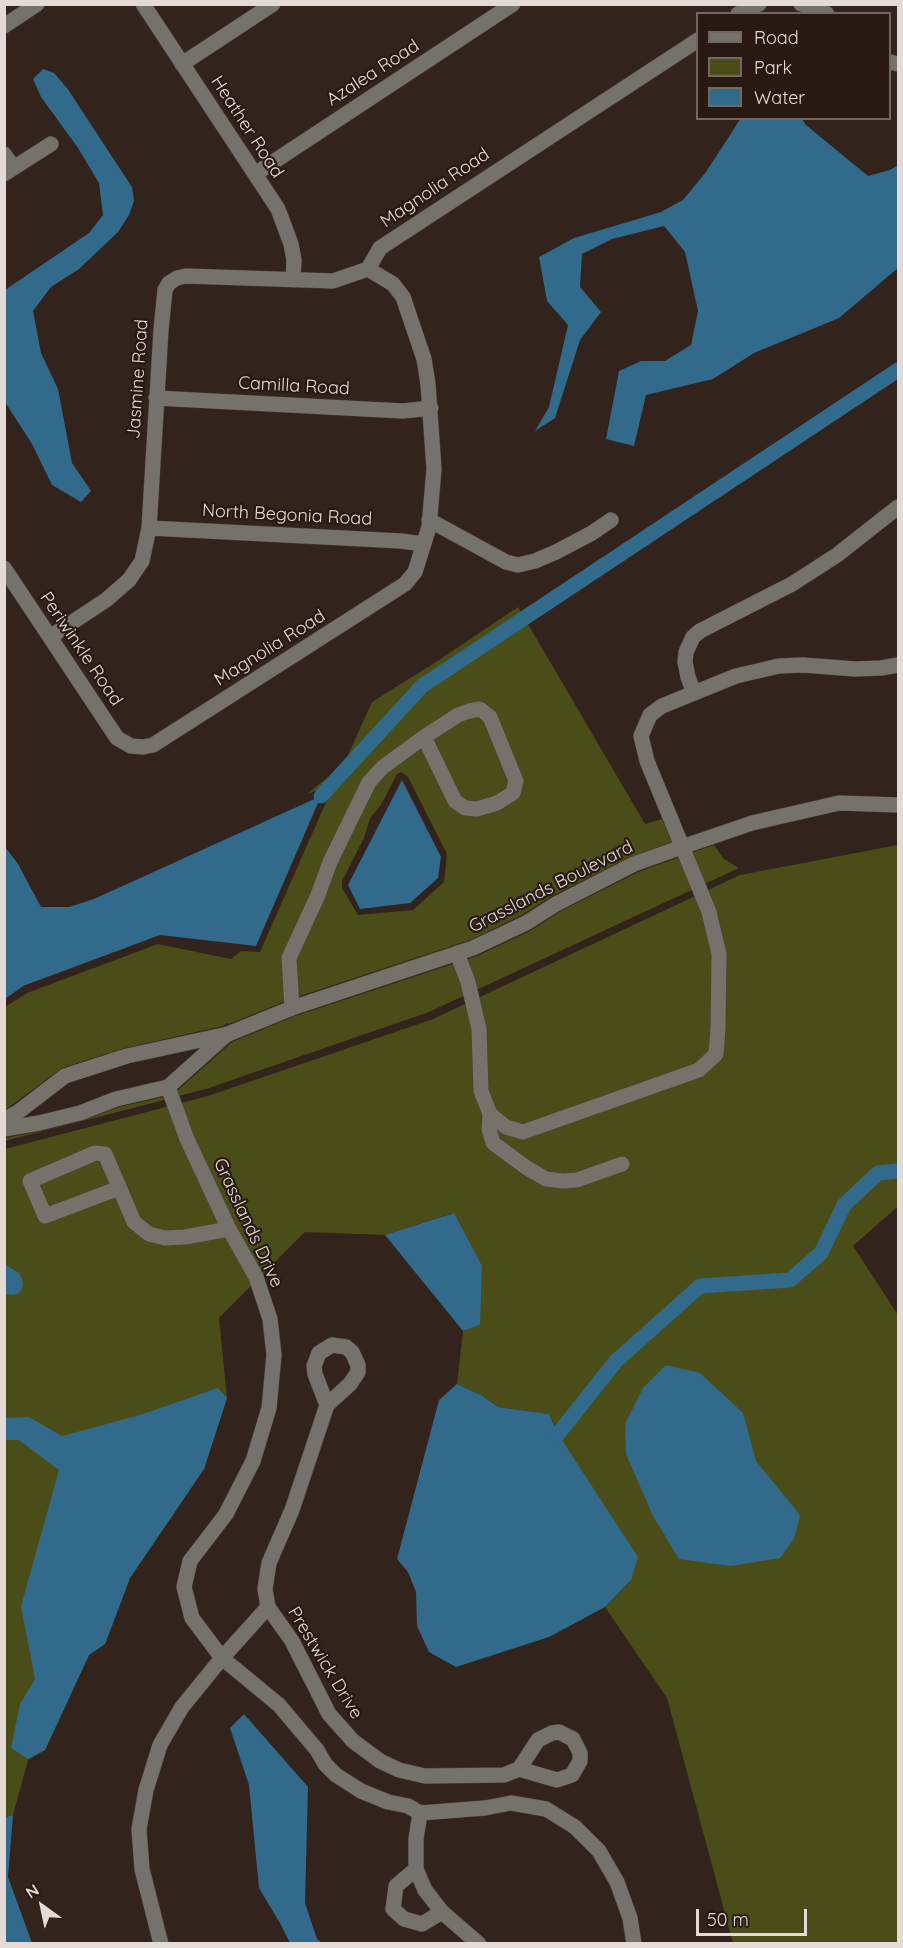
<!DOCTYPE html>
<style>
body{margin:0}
#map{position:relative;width:903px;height:1948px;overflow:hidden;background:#32231c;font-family:Quicksand,sans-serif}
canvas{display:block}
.frame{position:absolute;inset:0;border:6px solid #e5dbd6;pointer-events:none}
.legend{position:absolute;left:696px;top:12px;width:195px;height:108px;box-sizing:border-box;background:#281a13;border:2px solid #746761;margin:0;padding:8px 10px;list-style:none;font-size:18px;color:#e5dbd6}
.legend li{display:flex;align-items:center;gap:12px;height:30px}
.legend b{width:30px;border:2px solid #746761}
.north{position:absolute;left:12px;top:1876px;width:60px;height:60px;-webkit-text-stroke:4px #281a13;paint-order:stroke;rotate:327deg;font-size:16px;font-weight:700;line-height:24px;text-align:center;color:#e5dbd6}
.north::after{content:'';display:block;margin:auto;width:21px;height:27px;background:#e5dbd6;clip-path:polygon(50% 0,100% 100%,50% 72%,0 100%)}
.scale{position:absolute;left:696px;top:1909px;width:111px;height:27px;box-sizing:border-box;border:3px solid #e5dbd6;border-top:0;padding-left:8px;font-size:18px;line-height:21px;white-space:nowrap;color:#e5dbd6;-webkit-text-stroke:4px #281a13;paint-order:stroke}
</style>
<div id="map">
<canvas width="903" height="1948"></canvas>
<div class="frame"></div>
<ul class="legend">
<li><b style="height:8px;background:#74726a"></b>Road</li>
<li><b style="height:16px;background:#4a4d17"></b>Park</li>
<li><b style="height:16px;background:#316a8a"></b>Water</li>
</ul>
<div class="north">N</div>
<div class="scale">50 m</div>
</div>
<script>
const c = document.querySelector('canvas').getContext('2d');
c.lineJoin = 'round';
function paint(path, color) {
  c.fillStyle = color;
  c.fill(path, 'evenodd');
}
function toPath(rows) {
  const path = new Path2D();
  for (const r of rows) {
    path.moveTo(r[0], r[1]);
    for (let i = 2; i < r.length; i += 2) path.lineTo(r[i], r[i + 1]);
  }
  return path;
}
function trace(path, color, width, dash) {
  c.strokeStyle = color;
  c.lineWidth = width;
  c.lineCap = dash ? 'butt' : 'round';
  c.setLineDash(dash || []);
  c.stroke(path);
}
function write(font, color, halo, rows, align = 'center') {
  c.font = font + ' Quicksand,sans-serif';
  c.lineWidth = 4.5;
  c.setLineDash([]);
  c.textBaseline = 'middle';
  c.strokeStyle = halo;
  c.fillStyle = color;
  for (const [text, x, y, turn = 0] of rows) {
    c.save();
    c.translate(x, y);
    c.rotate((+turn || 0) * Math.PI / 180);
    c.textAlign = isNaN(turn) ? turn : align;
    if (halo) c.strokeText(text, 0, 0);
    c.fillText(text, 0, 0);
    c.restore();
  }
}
paint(toPath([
 [518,607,645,824,662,819,672,842,630,857,552,896,522,915,470,940,288,1000,229,1024,227,1023,223,1026,125,1048,62,1068,5,1110,5,1007,27,993,158,944,231,959,241,951,260,952,327,800,326,793,321,789,307,794,344,764,372,702,439,660],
 [401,772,408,777,447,854,444,882,413,910,358,915,342,888,342,881,364,838,370,818,381,805,397,774],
 [714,845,724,859,739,868,429,1012,206,1089,179,1096,177,1091,232,1042,295,1016,477,956,530,931,561,911,638,872],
 [898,845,898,1208,895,1209,853,1246,898,1315,898,1943,733,1943,667,1698,605,1607,631,1580,549,1414,498,1407,481,1395,457,1384,463,1331,480,1325,453,1213,385,1235,305,1232,219,1318,227,1398,204,1469,130,1578,105,1644,89,1655,45,1750,28,1760,13,1815,5,1817,5,1149,208,1096,433,1019,740,875],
 [163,1097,164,1100,5,1141,5,1138,42,1131,82,1121,119,1107]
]), '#4a4d17');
paint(toPath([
 [43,69,54,73,67,88,132,187,134,201,129,215,118,232,79,269,51,287,33,311,41,353,58,389,72,463,91,491,81,502,52,485,32,444,5,402,5,290,89,233,103,215,99,183,78,148,41,97,33,79],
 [741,118,802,119,806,125,868,176,890,170,898,165,898,268,839,318,754,353,713,379,646,395,634,446,606,439,619,371,641,361,665,361,691,345,698,311,685,252,664,226,612,239,582,254,580,287,601,312,580,340,555,418,535,431,549,407,568,325,547,301,539,257,574,238,661,212,683,200,706,172],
 [402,780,441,857,438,878,410,903,360,909,348,885],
 [321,796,256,946,160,935,23,986,5,999,5,847,18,864,41,907,69,907,94,899],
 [454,1213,482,1266,480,1325,463,1331,385,1235],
 [4,1264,19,1273,22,1279,23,1286,20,1292,14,1295,5,1294],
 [666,1365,700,1373,743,1413,756,1461,800,1515,794,1539,780,1558,731,1566,679,1559,653,1516,626,1454,625,1424,643,1388],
 [457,1384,481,1395,498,1407,549,1414,558,1434,638,1557,631,1580,605,1607,549,1637,456,1667,429,1652,417,1626,416,1592,408,1572,397,1559,439,1400],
 [218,1388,227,1398,204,1469,130,1578,105,1644,89,1655,45,1750,28,1759,11,1748,20,1704,35,1679,21,1606,59,1470,19,1440,5,1440,5,1418,29,1417,62,1436,140,1415],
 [244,1714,308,1787,305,1903,317,1939,322,1943,290,1943,280,1923,259,1888,249,1785,230,1728],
 [13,1815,8,1877,32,1943,5,1943,5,1817]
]), '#316a8a');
trace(toPath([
 [321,796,422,686,898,370],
 [558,1434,616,1361,700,1286,790,1280,821,1253,844,1205,878,1173,898,1171]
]), '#316a8a', 15);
const minor = toPath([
 [143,4,278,209,291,244,294,260,293,280],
 [801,4,815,7,827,14],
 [738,14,759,4],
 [4,26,37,4],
 [890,62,898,64],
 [182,64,273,4],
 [4,154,14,168],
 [4,174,51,144],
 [255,174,513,4],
 [368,269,380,248,698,40],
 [156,398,403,411,431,408],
 [898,507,837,555,792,584,700,631,693,637,686,652,685,662,688,677,694,693,736,676,779,666,803,665,855,669,881,668,898,665],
 [429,520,506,562,518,565,535,561,556,552,592,533,611,520],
 [149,528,401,541,423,544],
 [4,568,117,738,131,746,143,747,153,745,405,584,415,572,429,527,434,469,428,384,424,359,403,297,393,284,368,269],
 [50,637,106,600,129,580,142,561,149,528,161,330,165,290,169,283,177,278,186,276,333,281,368,269],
 [457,953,468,982,479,1029,481,1091,490,1114,506,1127,523,1132,699,1070,716,1054,718,1028,719,954,709,912,647,761,641,736,650,715,662,706,694,693],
 [292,1008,289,958,318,895,330,862,369,782,383,767,424,737,458,715,469,711,480,709,490,717,516,781,513,793,497,803,477,809,465,808,455,801,424,737],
 [168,1087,187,1139,229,1229,256,1277,270,1319,274,1355,269,1408,253,1461,226,1514,190,1561,184,1587,192,1618,222,1658,279,1705,317,1750,325,1764,336,1775,361,1791,388,1802,408,1806,420,1813,485,1808,511,1803,546,1809,575,1827,599,1851,617,1882,630,1918,634,1944],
 [490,1114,489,1129,493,1143,527,1168,546,1179,563,1181,577,1180,622,1164],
 [4,1120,18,1112,65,1076,127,1056,228,1034,292,1008,473,948,526,923,556,904,634,864,682,847,752,823,839,803,898,805],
 [4,1129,39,1123,80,1113,116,1099,168,1087,225,1036],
 [119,1188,45,1216,30,1181,95,1153,105,1154,134,1222,149,1234,165,1238,185,1237,229,1229],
 [332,1345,346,1347,352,1352,358,1365,358,1372,350,1384,327,1405,315,1374,314,1366,319,1353,332,1345],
 [327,1405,292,1510,269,1563,265,1589,268,1607,292,1641,329,1714,353,1741,380,1761,399,1770,425,1776,504,1775,519,1769],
 [559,1732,573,1739,580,1753,580,1761,572,1775,557,1780,519,1769,538,1740,552,1733,559,1732],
 [420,1813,416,1839,416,1869,425,1890,442,1912,479,1944],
 [416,1869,396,1886,393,1909,404,1919,422,1924,442,1912],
 [161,1944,142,1869,139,1829,146,1790,160,1745,182,1707,222,1658,268,1607]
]);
trace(minor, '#4f403a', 16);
trace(minor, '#74726a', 15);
write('18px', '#e5dbd6', '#281a13', [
 ["Azalea Road",373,73,-33],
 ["Heather Road",247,127,57],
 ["Magnolia Road",435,188,-34],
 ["Jasmine Road",138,379,-86],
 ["Camilla Road",294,386,3],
 ["North Begonia Road",287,515,3],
 ["Magnolia Road",270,648,-32],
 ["Periwinkle Road",81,649,56],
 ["Grasslands Boulevard",551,887,-27],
 ["Grasslands Drive",248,1223,65],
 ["Prestwick Drive",325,1663,59]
]);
</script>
